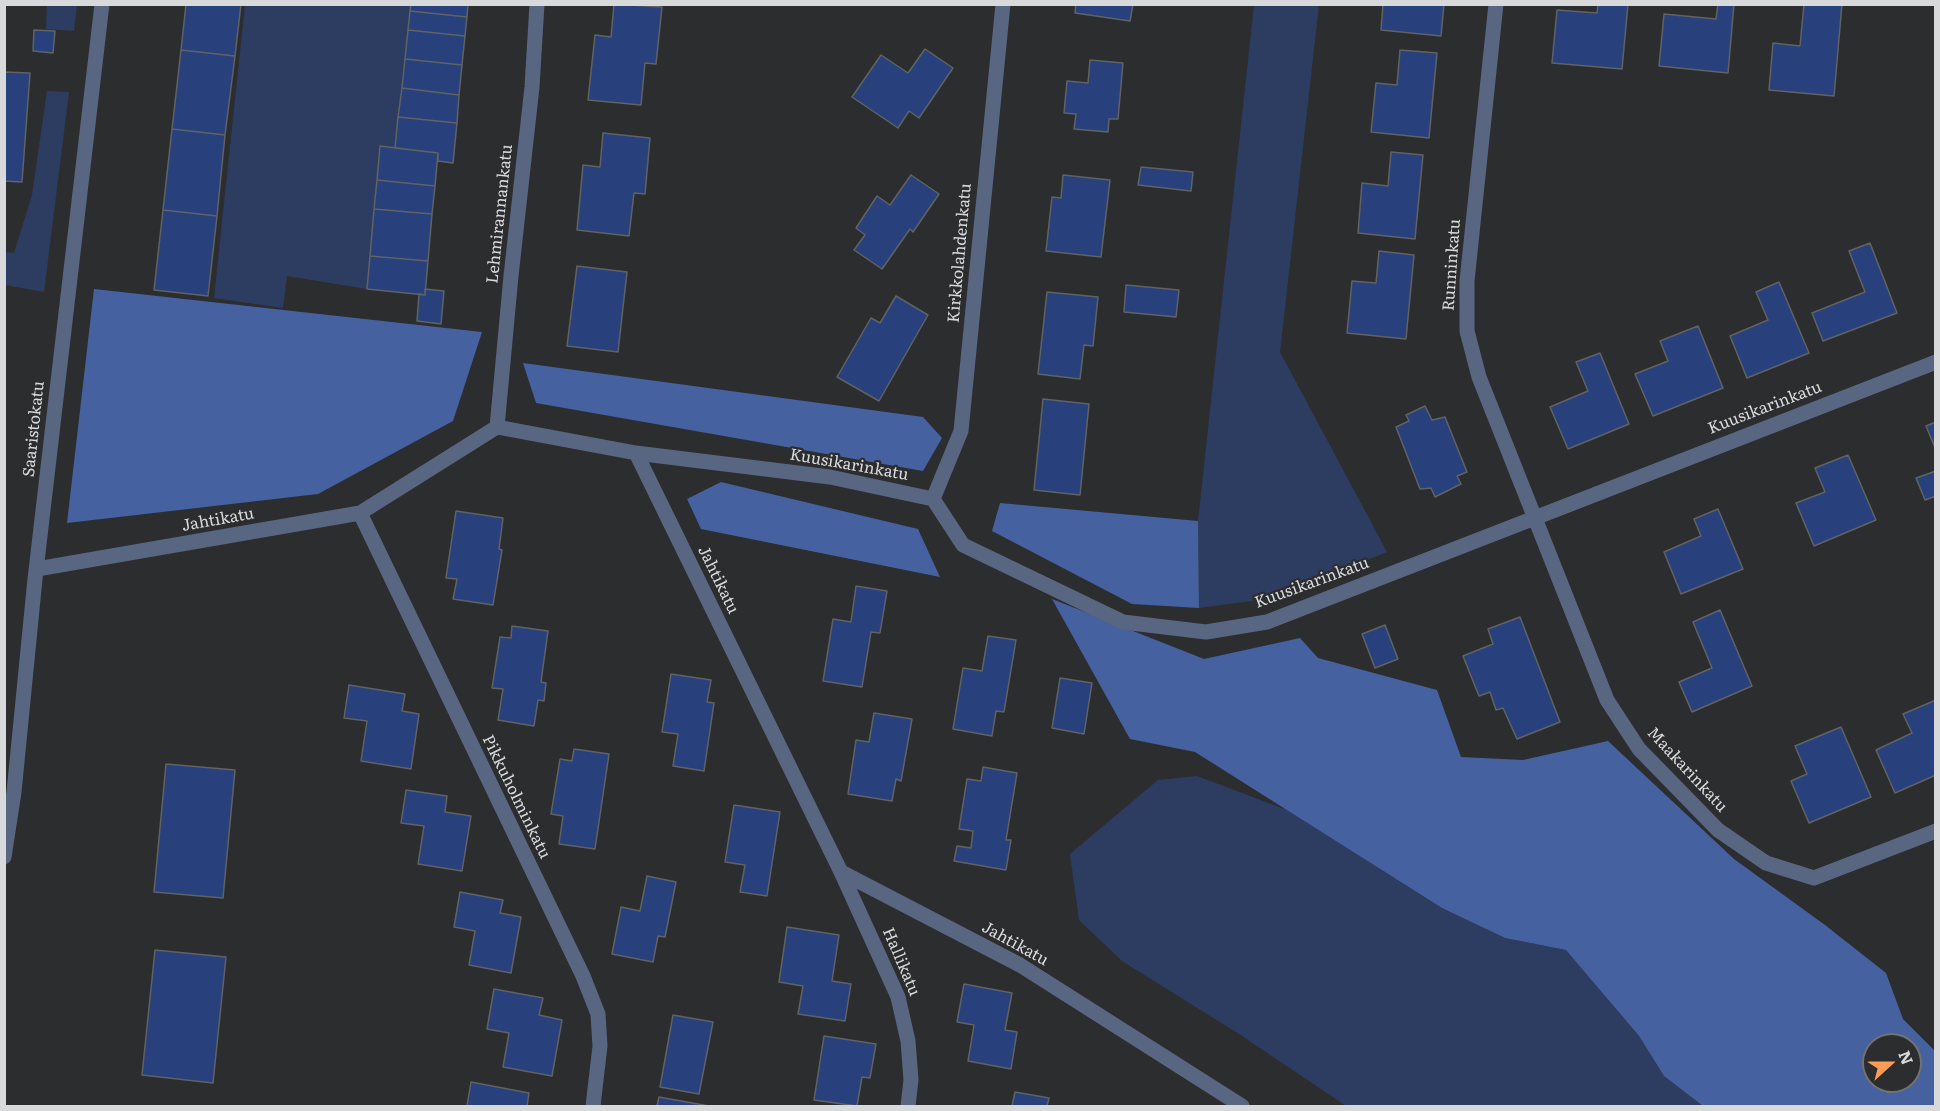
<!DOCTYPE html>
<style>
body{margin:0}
#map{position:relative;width:1940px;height:1111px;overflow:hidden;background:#2c2d2f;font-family:Literata,serif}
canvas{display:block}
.frame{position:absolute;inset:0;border:6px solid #d8d9da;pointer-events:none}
.north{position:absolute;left:1862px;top:1033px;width:60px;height:60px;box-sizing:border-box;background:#2c2d2f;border:2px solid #717273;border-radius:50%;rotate:69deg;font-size:16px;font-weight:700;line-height:24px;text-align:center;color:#d8d9da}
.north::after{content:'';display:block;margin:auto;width:21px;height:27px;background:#fd9d55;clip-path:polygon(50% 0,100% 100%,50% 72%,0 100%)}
</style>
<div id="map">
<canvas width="1940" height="1111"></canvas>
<div class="frame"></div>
<div class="north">N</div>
</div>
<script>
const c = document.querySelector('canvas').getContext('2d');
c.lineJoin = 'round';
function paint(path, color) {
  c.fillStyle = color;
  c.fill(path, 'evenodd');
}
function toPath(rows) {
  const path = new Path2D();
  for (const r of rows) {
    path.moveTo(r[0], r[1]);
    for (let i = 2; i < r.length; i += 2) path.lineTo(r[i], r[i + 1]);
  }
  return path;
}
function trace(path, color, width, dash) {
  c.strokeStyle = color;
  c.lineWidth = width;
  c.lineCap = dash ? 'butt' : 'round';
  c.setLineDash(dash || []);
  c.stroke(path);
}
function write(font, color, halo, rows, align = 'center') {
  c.font = font + ' Literata,serif';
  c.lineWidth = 4.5;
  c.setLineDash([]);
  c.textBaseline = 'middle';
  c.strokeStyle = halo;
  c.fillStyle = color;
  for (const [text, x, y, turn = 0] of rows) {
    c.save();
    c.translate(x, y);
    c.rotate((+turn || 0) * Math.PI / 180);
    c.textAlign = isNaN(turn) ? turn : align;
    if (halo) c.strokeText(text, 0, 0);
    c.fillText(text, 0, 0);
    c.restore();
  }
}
paint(toPath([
 [47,5,77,5,74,31,46,29],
 [245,5,411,5,395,148,380,147,367,289,287,276,283,308,214,298],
 [1254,5,1319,5,1280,352,1387,552,1273,598,1199,608,1198,521],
 [47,91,69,92,44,292,5,285,4,252,14,253,32,195],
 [1197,776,1287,810,1442,908,1505,938,1566,950,1639,1036,1664,1076,1703,1106,1346,1106,1239,1034,1122,961,1079,920,1070,854,1158,780]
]), '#2d3d62');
paint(toPath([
 [94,289,482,332,453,421,318,494,67,523],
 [523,363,923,417,942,438,923,471,536,403],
 [721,482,918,529,940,577,701,529,687,499],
 [1000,503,1198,521,1199,608,1132,604,992,531],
 [1052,599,1204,659,1300,638,1318,658,1437,690,1461,757,1523,760,1608,741,1734,859,1825,925,1886,973,1903,1019,1935,1051,1935,1106,1703,1106,1664,1076,1639,1036,1566,950,1505,938,1442,908,1195,752,1130,739],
 [1874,1045,1910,1045,1910,1081,1874,1081]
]), '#4661a0');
const building = toPath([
 [186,4,241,4,235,56,181,50,186,4],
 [411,4,468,4,467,17,410,11,411,4],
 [614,4,662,7,656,64,645,63,641,105,588,100,595,35,611,37,614,4],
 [1076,4,1133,4,1130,21,1075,13,1076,4],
 [1383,4,1444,4,1441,36,1381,30,1383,4],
 [1598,4,1628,4,1622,69,1552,63,1557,10,1597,13,1598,4],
 [1718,4,1734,4,1728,73,1659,66,1664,14,1716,19,1718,4],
 [1804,4,1842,4,1834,96,1769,90,1773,43,1800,46,1804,4],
 [410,11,467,17,465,36,408,30,410,11],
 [34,30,55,31,53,53,33,51,34,30],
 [408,30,465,36,462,65,405,59,408,30],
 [925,49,953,68,919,118,909,111,898,128,852,97,881,55,908,73,925,49],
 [181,50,235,56,225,135,172,129,181,50],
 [1400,50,1437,53,1429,138,1371,132,1376,83,1397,85,1400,50],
 [405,59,462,65,459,95,402,88,405,59],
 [1090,60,1123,63,1118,119,1109,119,1108,132,1074,129,1076,114,1064,113,1067,81,1088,83,1090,60],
 [4,72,30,73,22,182,4,181,4,72],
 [402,88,459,95,457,123,398,117,402,88],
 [398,117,457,123,453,163,438,161,438,153,395,148,398,117],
 [172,129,225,135,217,216,163,210,172,129],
 [603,133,650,138,645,194,634,193,629,236,577,230,583,165,600,167,603,133],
 [380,146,438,153,435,186,377,180,380,146],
 [1391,152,1423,155,1415,239,1358,233,1362,183,1388,186,1391,152],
 [1141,167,1193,172,1191,191,1138,185,1141,167],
 [911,175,939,194,913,232,910,229,882,269,854,250,865,235,856,228,877,196,890,205,911,175],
 [1063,175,1110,180,1101,257,1046,251,1052,197,1061,198,1063,175],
 [377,180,435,186,432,214,374,209,377,180],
 [374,209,432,214,428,261,370,256,374,209],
 [163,210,217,216,208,296,154,290,163,210],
 [1870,243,1897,313,1823,341,1812,313,1865,292,1849,251,1870,243],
 [1379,251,1414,255,1406,339,1347,333,1352,281,1376,283,1379,251],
 [370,256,428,261,425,295,367,289,370,256],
 [577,266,627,272,618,352,567,346,577,266],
 [1779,282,1809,353,1747,378,1730,336,1768,320,1756,292,1779,282],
 [1126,285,1179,290,1176,317,1124,312,1126,285],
 [425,289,444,291,441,324,417,321,419,294,425,295,425,289],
 [1047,292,1098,297,1093,346,1084,345,1080,379,1038,374,1047,292],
 [896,296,928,315,879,401,837,377,871,318,880,323,896,296],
 [1698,326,1723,388,1653,416,1635,374,1668,361,1660,341,1698,326],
 [1600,353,1629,424,1568,449,1550,407,1588,391,1576,362,1600,353],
 [1043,399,1089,404,1080,495,1034,490,1043,399],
 [1425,406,1432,420,1445,417,1467,472,1457,476,1461,484,1435,497,1431,488,1420,489,1396,427,1409,421,1406,415,1425,406],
 [1936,422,1936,450,1926,426,1936,422],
 [1848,455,1876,520,1814,546,1796,503,1825,492,1815,468,1848,455],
 [1936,471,1936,496,1925,500,1916,478,1936,471],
 [1718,509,1743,569,1681,594,1664,552,1701,536,1694,519,1718,509],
 [456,511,503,518,499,549,502,550,493,605,453,599,457,579,446,578,456,511],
 [856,586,887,591,880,633,871,632,862,687,823,681,833,619,851,622,856,586],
 [1720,610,1752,686,1692,712,1679,682,1712,668,1693,622,1720,610],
 [1520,617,1560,722,1517,739,1503,708,1496,710,1490,692,1479,696,1463,656,1493,644,1488,629,1520,617],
 [1385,625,1398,659,1375,668,1362,634,1385,625],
 [512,626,548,631,541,682,546,683,544,701,538,700,534,726,498,720,503,689,492,688,500,637,511,638,512,626],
 [988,636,1016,640,1004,712,996,711,992,736,953,729,963,668,982,671,988,636],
 [671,674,711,680,707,702,714,703,704,771,673,766,678,734,662,732,671,674],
 [1060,678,1092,683,1084,734,1052,728,1060,678],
 [349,685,405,694,402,711,419,714,411,769,361,761,367,721,344,718,349,685],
 [1936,700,1936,775,1895,793,1876,750,1912,733,1903,714,1936,700],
 [874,713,912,719,901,781,896,779,892,801,848,794,856,740,869,742,874,713],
 [1841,727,1871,797,1809,823,1791,781,1807,774,1795,746,1841,727],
 [574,749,609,754,595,849,559,844,563,816,551,814,560,759,572,761,574,749],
 [166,764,235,770,223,898,154,892,166,764],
 [983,767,1017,773,1006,840,1011,840,1006,870,954,861,957,846,971,848,973,831,959,829,967,779,981,781,983,767],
 [406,790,447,796,445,812,471,816,462,871,418,864,424,826,401,823,406,790],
 [734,805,780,812,767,896,740,892,745,865,725,862,734,805],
 [647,876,676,882,665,937,658,936,653,962,612,954,621,907,640,911,647,876],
 [460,892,503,900,500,913,521,917,511,973,469,965,475,931,454,927,460,892],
 [787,927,839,935,832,981,851,984,845,1021,798,1014,803,986,779,982,787,927],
 [155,950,226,957,213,1083,142,1075,155,950],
 [964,984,1012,993,1005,1030,1017,1032,1011,1069,968,1061,974,1025,957,1022,964,984],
 [494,989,543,998,539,1015,562,1020,552,1076,503,1067,509,1033,487,1029,494,989],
 [673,1015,713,1022,699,1094,660,1087,673,1015],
 [824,1036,876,1044,870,1078,862,1077,857,1106,814,1100,824,1036],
 [471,1082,529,1093,527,1106,467,1106,471,1082],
 [1015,1092,1049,1098,1047,1106,1012,1106,1015,1092],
 [659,1097,709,1106,657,1106,659,1097]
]);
paint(building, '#28407c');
trace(building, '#606264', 1.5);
trace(toPath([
 [1496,4,1467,281,1467,331,1479,377,1607,700,1639,749,1718,830,1766,863,1814,878,1936,831],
 [497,427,511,276,532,87,537,4],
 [636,453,841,872,1020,965,1242,1106],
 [933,499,961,431,1003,4],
 [360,513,583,976,598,1014,600,1046,593,1106],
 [37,569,360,513,497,427,636,453,830,477,933,499,963,545,1123,622,1206,632,1267,622,1936,362],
 [4,857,14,792,35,579,102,4],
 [841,872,898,997,908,1041,911,1080,908,1106]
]), '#596682', 15);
write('16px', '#d8d9da', '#2c2d2f', [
 ["Lehmirannankatu",500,214,-84],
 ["Kirkkolahdenkatu",960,253,-85],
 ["Runninkatu",1452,265,-86],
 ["Kuusikarinkatu",1765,408,-21],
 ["Saaristokatu",34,429,-84],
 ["Kuusikarinkatu",849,465,10],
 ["Jahtikatu",218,520,-10],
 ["Jahtikatu",718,580,64],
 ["Kuusikarinkatu",1312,583,-20],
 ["Maakarinkatu",1687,770,47],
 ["Pikkuholminkatu",516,797,64],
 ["Jahtikatu",1015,944,29],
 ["Hallikatu",901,962,67]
]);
</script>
